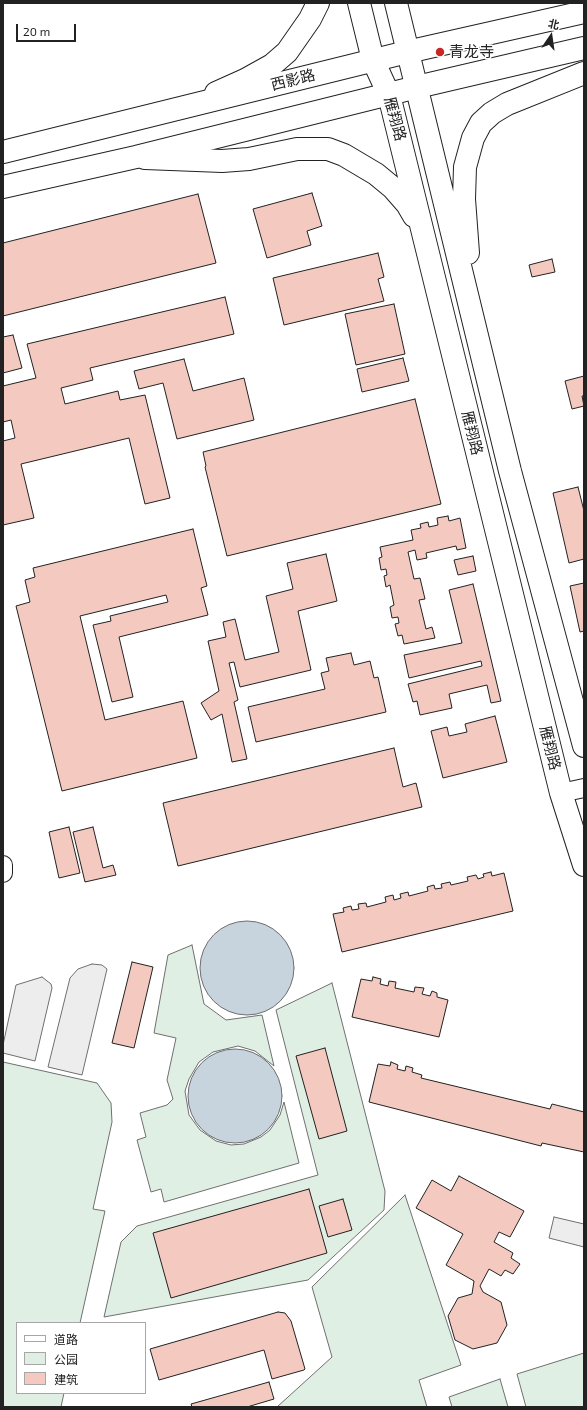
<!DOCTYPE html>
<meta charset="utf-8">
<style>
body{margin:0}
#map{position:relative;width:587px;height:1410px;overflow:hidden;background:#fff;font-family:"Exo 2","Noto Sans SC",sans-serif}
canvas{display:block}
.frame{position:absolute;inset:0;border:4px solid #222;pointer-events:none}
.legend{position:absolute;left:16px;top:1322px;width:130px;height:72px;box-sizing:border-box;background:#fff;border:1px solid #a7a7a7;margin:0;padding:5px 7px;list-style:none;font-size:12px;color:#222}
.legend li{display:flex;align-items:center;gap:8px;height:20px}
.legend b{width:20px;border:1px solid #a7a7a7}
.north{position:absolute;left:531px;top:16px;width:40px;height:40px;-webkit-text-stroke:3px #fff;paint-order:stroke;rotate:13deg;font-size:11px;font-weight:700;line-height:16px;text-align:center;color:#222}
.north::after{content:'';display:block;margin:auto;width:14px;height:18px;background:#222;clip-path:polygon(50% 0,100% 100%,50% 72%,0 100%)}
.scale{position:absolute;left:16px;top:24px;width:60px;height:18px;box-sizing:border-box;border:2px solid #222;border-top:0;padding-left:5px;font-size:12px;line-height:14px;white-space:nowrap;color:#222;-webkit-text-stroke:3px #fff;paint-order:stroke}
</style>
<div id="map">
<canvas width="587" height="1410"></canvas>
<div class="frame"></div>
<ul class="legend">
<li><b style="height:5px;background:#fff"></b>道路</li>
<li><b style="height:11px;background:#e0efe3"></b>公园</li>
<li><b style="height:11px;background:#f3c9c0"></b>建筑</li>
</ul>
<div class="north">北</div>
<div class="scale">20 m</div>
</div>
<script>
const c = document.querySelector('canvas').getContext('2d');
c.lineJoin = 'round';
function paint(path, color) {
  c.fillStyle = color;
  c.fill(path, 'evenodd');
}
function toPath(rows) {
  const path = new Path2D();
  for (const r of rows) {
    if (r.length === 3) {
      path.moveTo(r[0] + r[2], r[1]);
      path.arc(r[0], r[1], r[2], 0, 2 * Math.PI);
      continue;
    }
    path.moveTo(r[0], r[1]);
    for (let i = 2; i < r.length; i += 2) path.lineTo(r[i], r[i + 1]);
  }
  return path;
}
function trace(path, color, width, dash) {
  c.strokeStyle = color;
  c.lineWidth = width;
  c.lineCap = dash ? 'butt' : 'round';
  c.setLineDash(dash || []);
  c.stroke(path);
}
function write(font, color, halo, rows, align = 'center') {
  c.font = font + ' "Exo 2","Noto Sans SC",sans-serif';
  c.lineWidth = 3;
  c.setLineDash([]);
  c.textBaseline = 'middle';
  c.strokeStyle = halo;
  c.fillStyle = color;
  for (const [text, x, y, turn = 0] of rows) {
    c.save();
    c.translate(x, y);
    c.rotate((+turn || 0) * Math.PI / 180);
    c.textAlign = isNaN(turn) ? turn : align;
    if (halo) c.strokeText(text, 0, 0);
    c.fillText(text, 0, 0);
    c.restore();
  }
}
const green = toPath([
 [192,945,204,1004,226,1020,262,1015,274,1066,255,1051,238,1046,213,1052,199,1062,189,1079,185,1091,189,1115,200,1130,216,1141,231,1145,244,1144,261,1137,270,1130,280,1115,284,1102,299,1163,164,1202,161,1189,151,1192,137,1140,146,1137,140,1113,167,1105,173,1099,167,1080,176,1038,154,1033,168,955,192,945],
 [332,983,385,1191,384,1210,308,1280,104,1317,121,1242,137,1226,318,1175,276,1010,332,983],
 [3,1062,97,1083,111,1103,112,1122,93,1209,105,1211,80,1323,17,1323,17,1393,64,1393,61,1407,3,1407,3,1062],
 [405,1195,461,1365,419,1380,427,1407,277,1407,332,1357,312,1287,405,1195],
 [584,1353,584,1407,526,1407,517,1374,584,1353],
 [500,1379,508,1407,452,1407,449,1397,500,1379]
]);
paint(green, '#e0efe3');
trace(green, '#6f6f6f', 1);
const parking = toPath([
 [92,964,102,965,107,969,82,1075,48,1067,70,978,78,969,92,964],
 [42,977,51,984,52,988,35,1061,3,1053,3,1045,16,985,42,977],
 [554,1217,584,1224,584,1247,549,1238,554,1217]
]);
paint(parking, '#ededed');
trace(parking, '#6f6f6f', 1);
const water = toPath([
 [247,968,47],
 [235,1096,47]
]);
paint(water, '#c7d3dd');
trace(water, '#6f6f6f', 1);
const building = toPath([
 [312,193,322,226,307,231,311,245,267,258,253,209,312,193],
 [198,194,216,263,3,316,3,243,198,194],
 [378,253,384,277,378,279,384,301,284,325,273,278,378,253],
 [552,259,555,272,532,277,529,265,552,259],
 [225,297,234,334,90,368,93,380,61,388,65,404,118,391,120,400,145,395,170,498,145,504,129,438,21,464,34,518,3,525,3,441,15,438,11,420,3,422,3,386,36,378,27,344,225,297],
 [394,304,405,354,356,365,345,314,394,304],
 [13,335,22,368,3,373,3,337,13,335],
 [403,358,409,381,362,392,357,369,403,358],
 [184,359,193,391,244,378,254,420,177,439,163,383,139,389,134,371,184,359],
 [584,376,584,396,582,396,584,406,572,409,565,381,584,376],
 [415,399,441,504,227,556,205,467,206,466,203,452,415,399],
 [578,487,584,511,584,559,569,563,553,493,578,487],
 [448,516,449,521,460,518,466,548,457,550,456,546,426,553,427,558,417,560,415,550,408,552,414,579,420,578,425,599,419,600,426,629,432,627,435,638,404,644,402,635,398,636,395,624,399,623,398,617,392,618,390,607,394,605,390,585,386,587,384,576,387,575,386,569,381,570,379,558,382,557,380,547,413,540,411,530,421,528,420,524,428,522,429,527,438,525,437,518,448,516],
 [193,529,207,586,201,588,208,615,119,637,133,697,112,702,93,625,111,621,110,616,168,602,166,595,80,616,105,720,183,701,197,758,62,791,16,606,30,602,25,580,35,577,33,568,193,529],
 [326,554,337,601,298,611,311,670,240,687,234,662,229,663,238,700,234,702,247,759,232,762,222,714,211,720,201,703,219,691,208,641,226,637,223,622,235,619,245,660,279,652,266,596,293,589,287,563,326,554],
 [473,556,476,571,458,575,454,560,473,556],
 [584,583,584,631,580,632,570,586,584,583],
 [473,584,501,701,491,703,487,685,449,694,452,708,420,715,417,701,413,702,408,684,482,666,481,661,409,678,404,655,462,643,449,590,473,584],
 [351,653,354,665,370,661,374,678,378,677,386,712,256,742,248,707,325,689,321,673,329,671,326,658,351,653],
 [495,716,507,762,443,778,431,731,447,727,449,736,467,732,465,724,495,716],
 [394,748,403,787,416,783,422,807,178,866,163,803,394,748],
 [69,827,80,873,59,878,49,832,69,827],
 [93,827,103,868,113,865,116,875,85,882,73,832,93,827],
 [491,872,492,876,504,873,513,911,342,952,333,914,344,912,343,908,351,906,352,910,359,909,358,904,366,903,367,907,386,902,385,897,393,895,394,900,401,898,400,894,408,892,409,896,428,891,427,887,434,885,435,889,442,888,441,884,450,882,451,885,468,881,467,877,476,875,478,879,484,877,483,874,491,872],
 [132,962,153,967,134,1048,112,1043,132,962],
 [373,977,381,979,380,984,388,986,389,981,396,982,395,988,414,992,415,987,424,988,422,994,430,996,432,991,437,993,437,997,448,1000,439,1037,352,1017,361,979,372,981,373,977],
 [325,1048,347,1131,319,1139,296,1056,325,1048],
 [391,1062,398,1065,397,1069,405,1071,406,1066,413,1068,412,1072,422,1075,421,1078,550,1109,552,1104,584,1112,584,1152,542,1143,541,1146,369,1102,378,1064,390,1066,391,1062],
 [459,1176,524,1211,510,1237,499,1232,494,1242,513,1253,511,1258,520,1264,513,1274,505,1270,501,1276,489,1269,480,1286,483,1292,501,1302,507,1325,497,1343,473,1349,455,1340,448,1316,458,1298,472,1294,474,1281,446,1265,463,1234,416,1208,432,1180,451,1191,459,1176],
 [309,1189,327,1253,171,1298,153,1233,309,1189],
 [343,1199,352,1230,328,1237,319,1206,343,1199],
 [278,1312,285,1313,291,1321,305,1369,304,1370,272,1379,264,1350,159,1380,150,1349,278,1312],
 [269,1382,274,1399,247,1407,192,1407,191,1404,269,1382]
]);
paint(building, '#f3c9c0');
trace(building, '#222', 1);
const street = toPath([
 [561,793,584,788],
 [3,865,3,873]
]);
const secondary = toPath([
 [359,3,373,60,389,95,561,793,584,865],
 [396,3,510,471,584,746],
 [216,93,245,80,272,65,287,52,310,19,318,3],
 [145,158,222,161,249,159,297,149,328,149,344,155,376,174,393,188,407,204,414,216],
 [468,253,464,199,465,167,473,138,481,123,492,113,507,104,584,73]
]);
const primary = toPath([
 [3,152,407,52,584,12],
 [3,187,136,157,417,87,584,48]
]);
trace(street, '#222', 20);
trace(secondary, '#222', 24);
trace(primary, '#222', 24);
trace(street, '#fff', 18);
trace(secondary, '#fff', 22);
trace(primary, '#fff', 22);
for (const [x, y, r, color] of [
 [440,52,5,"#c62828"]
]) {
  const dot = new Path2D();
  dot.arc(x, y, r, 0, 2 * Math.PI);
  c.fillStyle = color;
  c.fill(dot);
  trace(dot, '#fff', 1.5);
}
write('15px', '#222', '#fff', [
 ["青龙寺",449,52]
], 'left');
write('15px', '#222', '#fff', [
 ["西影路",293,80,-14],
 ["雁翔路",395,119,75],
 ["雁翔路",472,433,76],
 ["雁翔路",550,748,76]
]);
</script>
